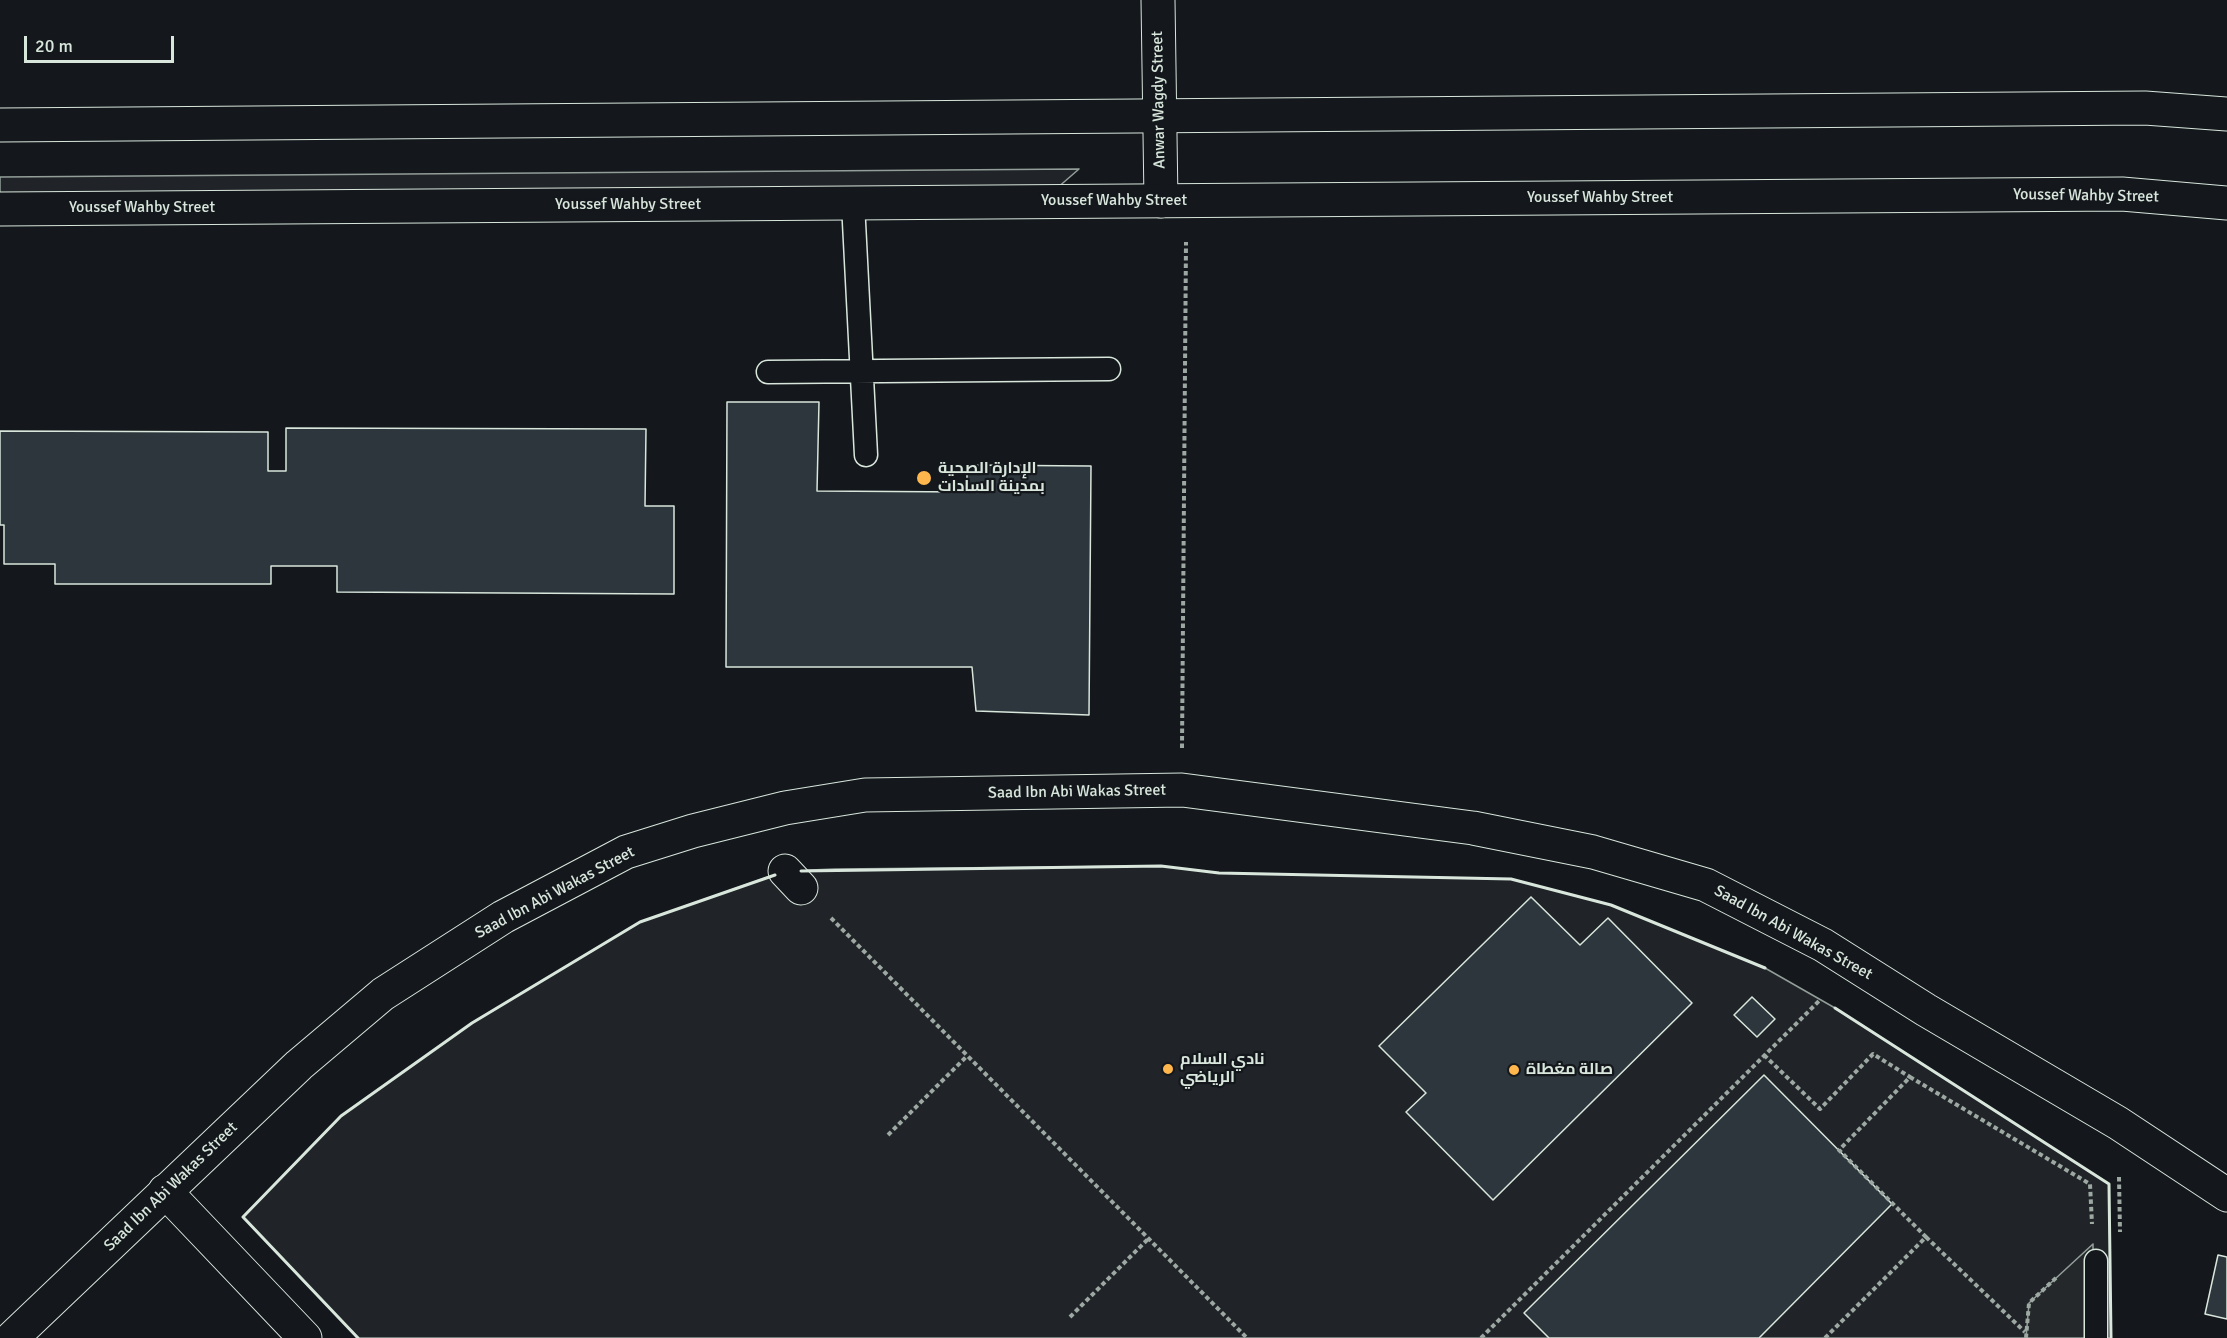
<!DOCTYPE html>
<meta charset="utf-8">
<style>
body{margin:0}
#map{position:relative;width:2227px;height:1338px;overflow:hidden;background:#14181c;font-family:Signika,sans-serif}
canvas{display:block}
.scale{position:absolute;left:24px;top:36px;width:150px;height:27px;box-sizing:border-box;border:3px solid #d8e6dc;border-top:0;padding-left:8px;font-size:18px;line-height:21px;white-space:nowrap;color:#d8e6dc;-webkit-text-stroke:4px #14181c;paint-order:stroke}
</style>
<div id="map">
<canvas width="2227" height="1338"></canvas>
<div class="scale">20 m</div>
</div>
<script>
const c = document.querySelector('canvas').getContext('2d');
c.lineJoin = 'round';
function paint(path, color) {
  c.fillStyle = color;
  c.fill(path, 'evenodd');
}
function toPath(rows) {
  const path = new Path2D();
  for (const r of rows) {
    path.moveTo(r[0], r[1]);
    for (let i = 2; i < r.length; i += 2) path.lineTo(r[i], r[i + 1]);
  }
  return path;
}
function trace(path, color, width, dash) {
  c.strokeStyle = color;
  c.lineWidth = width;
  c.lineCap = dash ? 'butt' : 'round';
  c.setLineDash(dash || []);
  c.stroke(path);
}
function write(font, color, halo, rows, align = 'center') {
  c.font = font + ' Signika,Cairo,sans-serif';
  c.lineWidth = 4.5;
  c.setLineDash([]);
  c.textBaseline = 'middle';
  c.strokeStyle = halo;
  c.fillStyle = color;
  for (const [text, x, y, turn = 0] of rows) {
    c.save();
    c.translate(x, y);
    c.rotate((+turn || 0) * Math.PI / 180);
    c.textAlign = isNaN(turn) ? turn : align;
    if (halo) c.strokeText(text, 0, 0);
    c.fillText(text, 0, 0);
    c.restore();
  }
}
const green = toPath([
 [1079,169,1033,209,0,212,0,177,1079,169],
 [1161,866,1219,873,1511,879,1611,905,1765,968,1835,1008,2109,1184,2111,1338,358,1338,243,1217,341,1116,472,1023,640,922,785,871,835,869,1161,866]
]);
paint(green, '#202428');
trace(green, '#939e99', 1.5);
const parking = toPath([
 [2093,1244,2093,1338,2026,1338,2029,1303,2093,1244]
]);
paint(parking, '#24282b');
trace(parking, '#939e99', 1.5);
const building = toPath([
 [727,402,819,402,817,491,967,492,967,465,1091,466,1089,715,976,711,972,667,726,667,727,402],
 [286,428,646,429,645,506,674,506,674,594,337,592,337,566,271,566,271,584,55,584,55,564,4,564,4,525,0,525,0,431,268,432,268,471,286,471,286,428],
 [1531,897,1580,945,1608,918,1692,1003,1493,1200,1406,1112,1426,1093,1379,1046,1531,897],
 [1752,997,1775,1019,1757,1037,1734,1015,1752,997],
 [1764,1075,1892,1204,1759,1338,1549,1338,1524,1313,1764,1075],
 [2218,1255,2227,1257,2227,1319,2205,1314,2218,1255]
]);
paint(building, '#2c363c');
trace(building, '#d8e6dc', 1.5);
const lane = toPath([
 [853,203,866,455],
 [768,372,1109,369],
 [2096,1338,2096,1261]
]);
const street = toPath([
 [1158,0,1161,201],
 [785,871,801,888],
 [165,1191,305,1338]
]);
const secondary = toPath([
 [0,125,2145,108,2227,114],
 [0,209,2122,194,2227,203],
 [12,1338,299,1065,383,994,503,917,626,852,693,831,785,808,865,795,1182,790,1473,828,1593,852,1706,885,1823,945,1926,1010,2118,1123,2227,1195]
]);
trace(lane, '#d8e6dc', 25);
trace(street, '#d8e6dc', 35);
trace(secondary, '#d8e6dc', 35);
trace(toPath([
 [1182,748,1186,242],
 [831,918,1247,1338],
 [1764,1055,1820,1109,1873,1054,1910,1077],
 [888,1135,967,1056],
 [2119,1177,2120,1232],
 [1926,1237,2025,1332],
 [1070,1317,1148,1239],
 [1481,1338,1820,1000],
 [1825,1338,1926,1237,1839,1150,1910,1077,2090,1184,2092,1224],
 [2026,1338,2029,1303,2058,1276]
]), '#9da8a2', 4, [4.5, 3]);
trace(lane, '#14181c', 22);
trace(street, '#14181c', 33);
trace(secondary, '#14181c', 33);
trace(toPath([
 [801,871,1161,866,1219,873,1511,879,1611,905,1765,968],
 [1835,1008,2109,1184,2111,1338],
 [358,1338,243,1217,341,1116,472,1023,640,922,775,875]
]), '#d8e6dc', 3);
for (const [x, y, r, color] of [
 [924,478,8,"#ffb74d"],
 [1168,1069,6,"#ffb74d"],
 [1514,1070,6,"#ffb74d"]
]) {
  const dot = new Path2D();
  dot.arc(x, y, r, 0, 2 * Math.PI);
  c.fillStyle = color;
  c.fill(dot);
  trace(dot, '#14181c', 2);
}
write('16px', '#d8e6dc', '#14181c', [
 ["Anwar Wagdy Street",1159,100,-91],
 ["Youssef Wahby Street",2086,196,1],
 ["Youssef Wahby Street",1600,198],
 ["Youssef Wahby Street",1114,201],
 ["Youssef Wahby Street",628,205],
 ["Youssef Wahby Street",142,208],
 ["Saad Ibn Abi Wakas Street",1077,792,-1],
 ["Saad Ibn Abi Wakas Street",555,893,-28],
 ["Saad Ibn Abi Wakas Street",1793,933,29],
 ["Saad Ibn Abi Wakas Street",171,1187,-44]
]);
write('bold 16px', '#d8e6dc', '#14181c', [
 ["الإدارة الصحية",938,469],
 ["بمدينة السادات",938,487],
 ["نادي السلام",1180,1060],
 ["الرياضي",1180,1078],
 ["صالة مغطاة",1526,1070]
], 'left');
</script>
